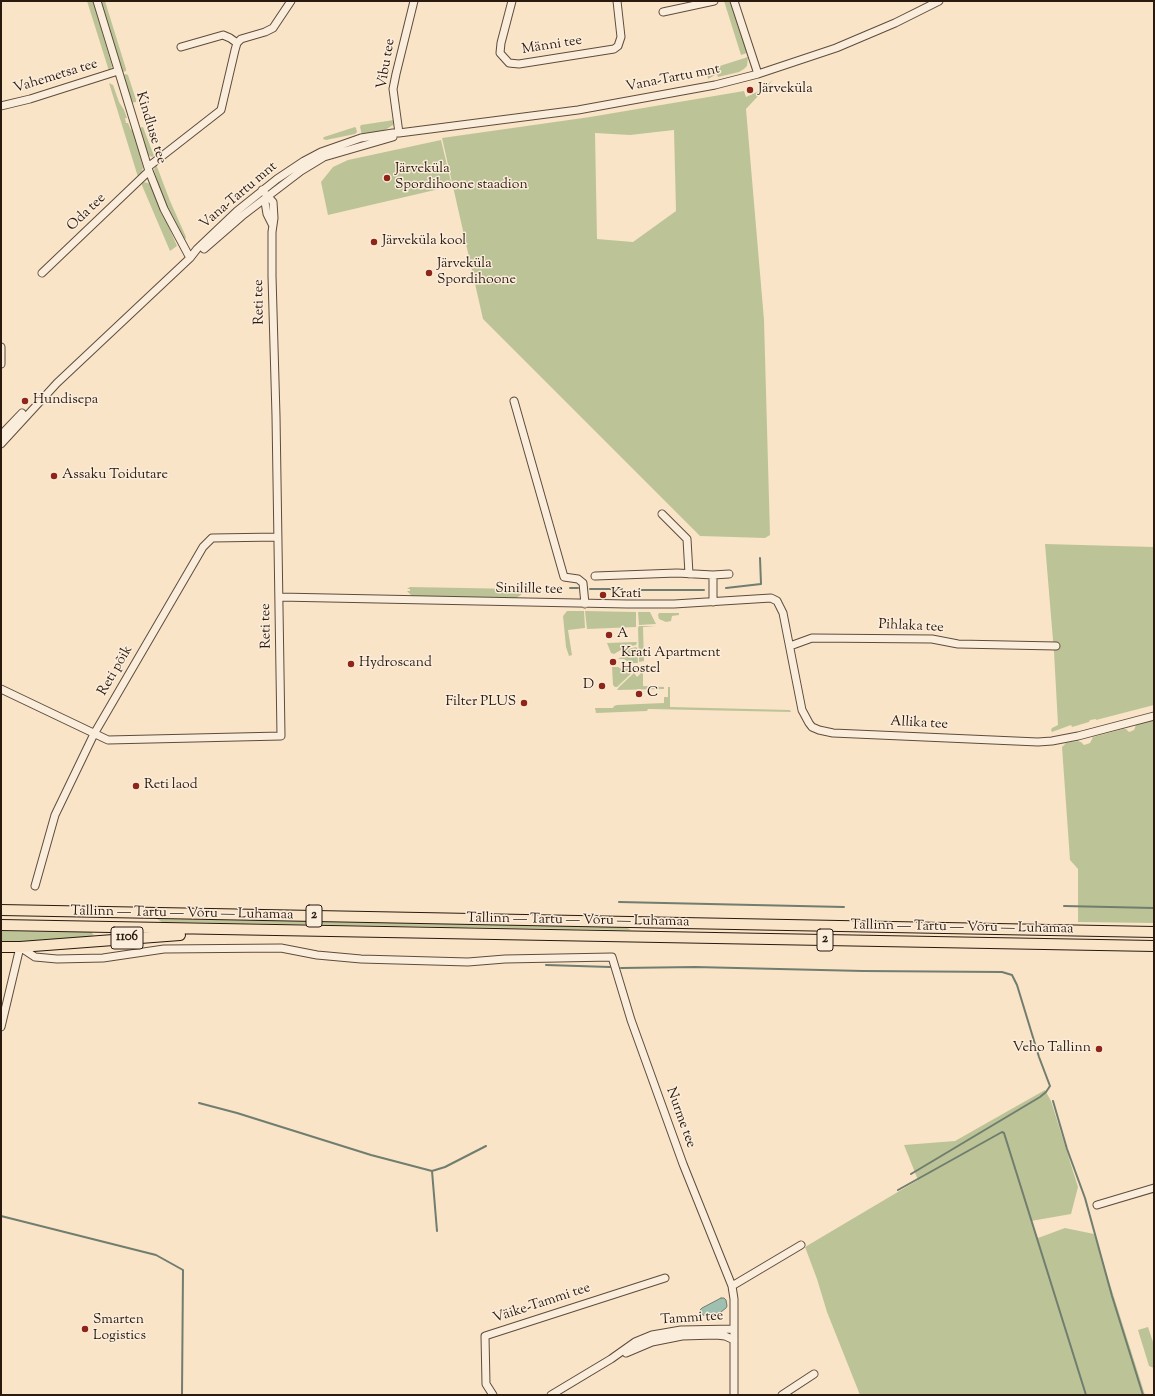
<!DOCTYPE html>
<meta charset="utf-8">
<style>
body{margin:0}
#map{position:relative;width:1155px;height:1396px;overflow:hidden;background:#f9e4c8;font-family:"Sorts Mill Goudy",serif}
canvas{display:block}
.frame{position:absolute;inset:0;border:2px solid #2a190e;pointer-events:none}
</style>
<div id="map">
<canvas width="1155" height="1396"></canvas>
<div class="frame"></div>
</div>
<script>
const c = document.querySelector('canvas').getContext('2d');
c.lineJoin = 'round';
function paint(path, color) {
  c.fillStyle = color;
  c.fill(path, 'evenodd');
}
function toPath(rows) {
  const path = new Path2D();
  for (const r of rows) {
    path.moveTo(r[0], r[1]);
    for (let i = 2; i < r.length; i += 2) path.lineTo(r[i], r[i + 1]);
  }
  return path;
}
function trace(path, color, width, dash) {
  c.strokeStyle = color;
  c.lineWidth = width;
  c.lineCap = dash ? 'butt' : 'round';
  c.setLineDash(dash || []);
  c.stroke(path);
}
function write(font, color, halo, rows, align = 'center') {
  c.font = font + ' "Sorts Mill Goudy",serif';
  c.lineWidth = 3;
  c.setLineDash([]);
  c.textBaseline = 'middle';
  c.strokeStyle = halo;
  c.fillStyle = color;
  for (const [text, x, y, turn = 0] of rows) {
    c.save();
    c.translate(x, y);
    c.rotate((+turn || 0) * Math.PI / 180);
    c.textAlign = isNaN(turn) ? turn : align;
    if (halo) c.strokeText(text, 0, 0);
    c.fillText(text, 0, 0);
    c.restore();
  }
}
paint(toPath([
 [87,1,93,1,112,66,111,69,109,71],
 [100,1,105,1,126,69,126,71,123,72],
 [724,1,729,1,730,3,747,53,741,55],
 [748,57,747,66,744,69,739,72,718,77,717,74,708,79,707,70],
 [126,74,128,75,136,100,136,102,131,103,123,75],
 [773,80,746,109,764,320,770,535,765,538,700,536,483,319,442,138,590,117,744,91,746,97,757,92],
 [674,130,676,211,633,242,597,239,595,133,630,135],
 [109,83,113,85,119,102,124,110,127,118,125,118,126,123,128,123,131,130,133,129,143,167,142,172,138,177],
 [394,120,393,125,385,130,362,135,360,127,361,125],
 [143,127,154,156,152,157,148,155,138,128],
 [355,127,356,128,357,132,355,134,326,140,323,139,324,137],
 [441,140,452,186,328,215,321,182,333,167,348,160],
 [156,164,170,201,186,237,185,240,173,220,161,192,154,170],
 [143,182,148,183,151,185,177,246,170,251,141,183],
 [1045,544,1154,547,1154,705,1096,720,1096,719,1090,720,1089,722,1072,727,1071,725,1052,732,1051,730,1052,728,1058,725,1054,652],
 [410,587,519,589,523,591,521,595,516,598,412,596,407,591,410,591,410,589,407,589],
 [567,611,584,611,585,628,568,630,572,655,569,656,566,647,563,616],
 [585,611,636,612,636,627,587,629],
 [638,612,650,612,656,624,639,625],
 [659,613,679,613,679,615,672,616,671,621,666,622,659,619,658,615],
 [639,626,656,626,643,627,644,661,639,662,638,628],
 [635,642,637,642,636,645,626,647,614,654,611,653,607,643],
 [636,647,637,648,638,663,630,663,624,659,618,659,625,655,623,651,624,650],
 [612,667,618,667,623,670,630,667,638,667,617,687,615,687,613,685],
 [640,668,643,668,643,686,664,687,664,689,617,690,619,687,634,673,637,677,642,672],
 [668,687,670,687,670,707,790,710,791,712,650,709,648,709,647,711,596,713,595,708,613,708,614,706,617,705,664,703,664,697,668,697],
 [1154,720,1154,923,1078,922,1078,869,1070,860,1062,747,1066,743,1078,741,1081,742,1084,745,1090,743,1093,737,1123,729,1126,729,1129,732,1134,730,1136,725],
 [157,919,626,927,631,930,162,922],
 [1,931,91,932,94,935,87,937,46,942,1,942],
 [1045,1090,1051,1101,1078,1187,1071,1214,1031,1221,1038,1238,1065,1228,1094,1234,1145,1395,860,1395,827,1312,817,1279,805,1247,918,1180,904,1145,955,1141],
 [1148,1327,1154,1345,1154,1368,1149,1366,1138,1330]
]), '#bcc497');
const water = toPath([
 [721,1298,724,1298,726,1300,727,1306,726,1308,721,1312,716,1315,709,1316,703,1315,700,1313,700,1310,702,1308,721,1298]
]);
paint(water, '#9fbfb0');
trace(water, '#707d6f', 1);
trace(toPath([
 [570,588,578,588],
 [726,588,761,584,760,558],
 [590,589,622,589],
 [638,590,704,590],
 [619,902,844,907],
 [1064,906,1154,908],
 [546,965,610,967],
 [621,968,695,967,863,971,1002,972,1012,975,1017,985,1039,1057,1050,1086,1046,1092,1040,1097,911,1174],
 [1053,1101,1067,1149,1085,1198,1112,1296,1143,1395],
 [199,1103,237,1113,371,1155,432,1171,445,1167,486,1146],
 [432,1171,437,1231],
 [898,1190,1002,1132,1004,1133,1086,1395],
 [1,1216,156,1255,183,1270,182,1395]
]), '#707d6f', 2);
const minor = toPath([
 [97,1,149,171,164,209,190,258],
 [512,1,501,43,500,53,509,63,519,64,614,49,618,46,621,37,617,1],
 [734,1,758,74],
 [663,12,714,1],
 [181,47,223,35,230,38,237,43],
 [1,106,30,99,118,71],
 [399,133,393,89,396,74,414,1],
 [148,167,221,110,235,50,237,43,241,39,265,32,273,28,291,1],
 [267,196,265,202,267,214,272,224],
 [204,249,242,216,301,171,324,157,393,137],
 [42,273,149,171],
 [1,347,1,364],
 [514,401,564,577,578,579,583,583,585,604],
 [1,435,22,413],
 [1,444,57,383,190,258,197,249,237,211,277,179,304,161,321,152,361,138,393,133,399,133,578,110,715,85,758,74,836,48,895,23,939,1],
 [662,514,687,539,689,574],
 [595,576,677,573,713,575],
 [279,597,627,604,674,604,771,598,777,601,783,613,802,710,809,723,812,727,819,730,833,733,1038,742,1052,741,1078,736,1154,716],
 [713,602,713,575,729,574],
 [790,646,812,638,932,639,958,644,1056,646],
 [1,689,108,740,281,736,276,416,272,276,272,232,274,218,273,202,262,190],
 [35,886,55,815,94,734,203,547,212,538,278,537],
 [1,1027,20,947,35,957,57,959,103,958,164,949,281,948,317,955,361,959,468,962,505,959,612,957,631,1020,683,1164,732,1286,734,1299,734,1395],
 [1097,1205,1154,1188],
 [732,1286,801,1245],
 [626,1353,652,1342,682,1336,716,1335,725,1336,734,1340],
 [493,1395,486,1384,485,1336,665,1278],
 [551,1395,611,1359,635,1342,652,1335,681,1330,734,1329],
 [782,1395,814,1374]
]);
const highway = toPath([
 [1,910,1154,932],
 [1,925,1154,946],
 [1,947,20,947,180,935]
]);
trace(minor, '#5e4c3c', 9);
trace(highway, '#2a190e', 12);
trace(minor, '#fbeddb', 7);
trace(highway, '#f9e4c8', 10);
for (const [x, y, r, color] of [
 [750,90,4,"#8f2418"],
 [387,178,4,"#8f2418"],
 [374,242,4,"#8f2418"],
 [429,273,4,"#8f2418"],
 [25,401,4,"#8f2418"],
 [54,476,4,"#8f2418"],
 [603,595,4,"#8f2418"],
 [609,635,4,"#8f2418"],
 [613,662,4,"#8f2418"],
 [351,664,4,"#8f2418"],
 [602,686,4,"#8f2418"],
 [639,694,4,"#8f2418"],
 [524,703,4,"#8f2418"],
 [136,786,4,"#8f2418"],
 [1099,1049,4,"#8f2418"],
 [85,1329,4,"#8f2418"]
]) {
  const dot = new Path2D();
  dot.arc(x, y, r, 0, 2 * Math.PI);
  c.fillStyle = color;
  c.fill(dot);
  trace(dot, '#fbeddb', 1.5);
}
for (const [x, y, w] of [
 [314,916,16],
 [127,938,32],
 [825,940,16]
]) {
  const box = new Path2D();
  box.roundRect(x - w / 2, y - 11, w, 22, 3);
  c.fillStyle = '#fbeddb';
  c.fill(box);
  trace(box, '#2a190e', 1);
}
write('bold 13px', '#2a190e', null, [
 ["2",314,916],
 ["1106",127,938],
 ["2",825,940]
]);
write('14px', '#2a190e', '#fbeddb', [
 ["Männi tee",552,46,-9],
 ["Vibu tee",387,64,-80],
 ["Vahemetsa tee",56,77,-17],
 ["Vana-Tartu mnt",673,79,-11],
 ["Kindluse tee",150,128,73],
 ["Vana-Tartu mnt",239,196,-40],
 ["Oda tee",87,213,-44],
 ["Reti tee",260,302,-91],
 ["Sinilille tee",529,590,1],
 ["Reti tee",267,626,-91],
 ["Pihlaka tee",911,627,3],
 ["Reti põik",116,671,-60],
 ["Allika tee",919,724,3],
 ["Tallinn — Tartu — Võru — Luhamaa",182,914,1],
 ["Tallinn — Tartu — Võru — Luhamaa",578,921,1],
 ["Tallinn — Tartu — Võru — Luhamaa",962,928,1],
 ["Nurme tee",680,1118,70],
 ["Väike-Tammi tee",542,1304,-18],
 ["Tammi tee",692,1319,-4]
]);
write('14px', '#2a190e', '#fbeddb', [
 ["Järveküla",758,90],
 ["Järveküla",395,170],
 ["Spordihoone staadion",395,186],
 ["Järveküla kool",382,242],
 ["Järveküla",437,265],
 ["Spordihoone",437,281],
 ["Hundisepa",33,401],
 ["Assaku Toidutare",62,476],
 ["Krati",611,595],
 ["A",617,635],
 ["Krati Apartment",621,654],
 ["Hostel",621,670],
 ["Hydroscand",359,664],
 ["D",594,686,"right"],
 ["C",647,694],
 ["Filter PLUS",516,703,"right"],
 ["Reti laod",144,786],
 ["Veho Tallinn",1091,1049,"right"],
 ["Smarten",93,1321],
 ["Logistics",93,1337]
], 'left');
</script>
